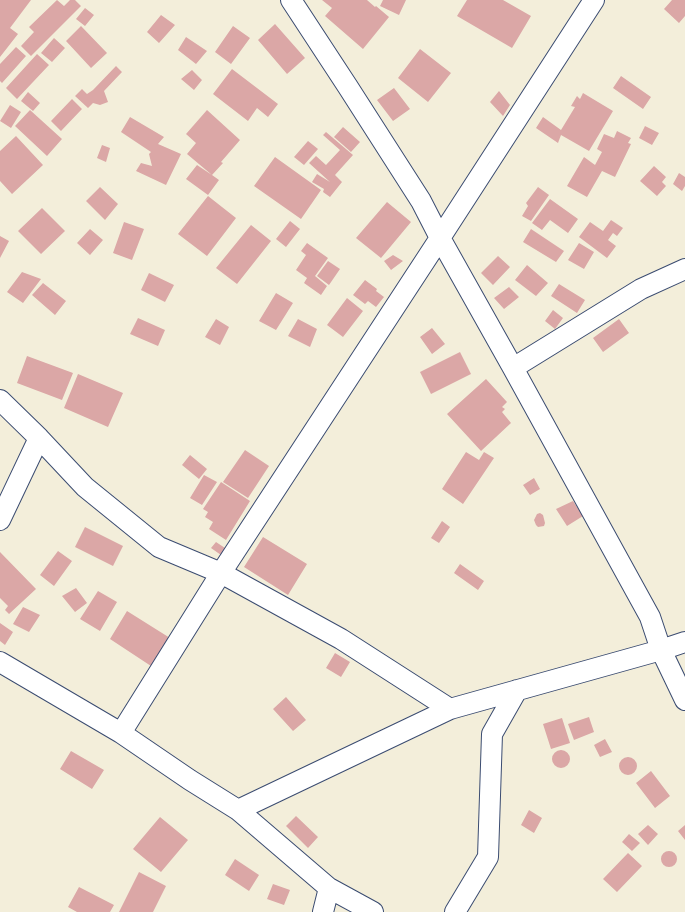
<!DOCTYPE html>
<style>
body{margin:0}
canvas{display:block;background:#f3eeda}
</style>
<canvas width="685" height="912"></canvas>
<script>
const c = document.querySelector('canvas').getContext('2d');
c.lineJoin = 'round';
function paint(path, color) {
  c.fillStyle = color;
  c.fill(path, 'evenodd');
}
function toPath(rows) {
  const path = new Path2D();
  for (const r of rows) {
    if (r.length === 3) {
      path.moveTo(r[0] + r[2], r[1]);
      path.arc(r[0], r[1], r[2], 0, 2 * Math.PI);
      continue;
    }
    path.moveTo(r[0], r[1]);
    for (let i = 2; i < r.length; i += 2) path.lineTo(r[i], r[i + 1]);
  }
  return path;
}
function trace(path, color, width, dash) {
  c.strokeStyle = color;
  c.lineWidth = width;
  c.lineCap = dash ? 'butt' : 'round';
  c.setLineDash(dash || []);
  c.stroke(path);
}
paint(toPath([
 [0,0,31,0,10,28,18,34,0,57],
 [57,0,64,6,70,0,75,0,81,6,31,56,21,46,34,32,29,27],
 [322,0,367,0,375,7,376,6,389,17,363,49,325,16,332,8],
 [383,0,406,0,399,15,380,6],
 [467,0,503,0,531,16,512,48,457,16],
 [672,0,685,0,685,16,679,23,664,9],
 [85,8,94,15,85,26,76,19],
 [161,15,175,25,159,43,147,32],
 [275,24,305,58,287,74,258,40],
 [81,26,107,53,91,68,66,41],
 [233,26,250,38,231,64,215,52],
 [186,37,207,51,196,64,178,50],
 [54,38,65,48,52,62,41,53],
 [16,47,26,56,2,83,0,81,0,64],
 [420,49,451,73,428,102,398,78],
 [37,54,49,65,17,99,6,88],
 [116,66,122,72,104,91,108,102,100,105,93,103,88,108,75,96,82,89,87,94,93,90],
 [232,69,278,104,268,117,257,108,248,121,213,94],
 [192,70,202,80,194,90,181,79],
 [621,76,651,97,643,109,613,88],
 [394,88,410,109,393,121,377,100],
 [499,91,510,105,503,116,490,102],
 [28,92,40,103,33,111,21,101],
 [583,93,613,111,589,151,561,135,558,143,536,128,543,117,561,130,575,107,571,106,577,96,580,99],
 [72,99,82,109,61,131,51,121],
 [10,105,21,112,11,128,0,121],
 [30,110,62,139,47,156,15,126],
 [207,110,240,140,221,162,223,163,212,175,219,180,208,195,186,179,197,165,212,175,187,154,196,143,186,134],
 [130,117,164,137,158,144,181,154,166,185,136,171,141,163,152,166,149,154,151,152,121,132],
 [645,126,659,133,652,145,639,138],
 [343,127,360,142,351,152,334,137],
 [617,131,631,138,628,143,631,144,615,177,602,171,587,197,567,186,584,157,595,165,602,152,597,149,604,134,614,138],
 [326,132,353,155,335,175,342,182,330,197,323,192,324,189,312,182,317,174,330,182,309,163,316,156,326,165,340,150,323,135],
 [16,136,43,165,12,194,0,181,0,151],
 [308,141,318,149,304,165,294,157],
 [102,145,110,148,106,162,97,158],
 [275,157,321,190,301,219,254,186],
 [654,166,666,177,662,182,666,186,657,196,640,181],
 [679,173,685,177,685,186,682,191,673,184],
 [100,187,118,204,105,220,86,201],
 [538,187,549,195,531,221,522,216,528,206,526,203],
 [208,196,236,218,207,256,178,234],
 [550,199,578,219,568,233,550,220,542,230,532,223],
 [387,202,411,222,381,258,356,238],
 [42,208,65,231,41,254,18,231],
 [611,220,623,228,617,236,613,233,608,240,616,246,607,258,579,237,590,222,603,231],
 [290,221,300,229,286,247,276,239],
 [124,222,144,229,132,260,113,253],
 [251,225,271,241,237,284,216,268],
 [90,229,103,240,90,255,77,243],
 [531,229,564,251,556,262,523,242],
 [0,236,9,241,0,258],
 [307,243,328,258,315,276,327,286,321,295,304,283,307,278,296,270,306,255,301,251],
 [579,243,594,252,584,269,568,260],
 [393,255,403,261,391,270,384,261],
 [498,256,510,267,493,285,481,273],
 [328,261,340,269,329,285,317,276],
 [527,265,548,283,536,296,515,280],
 [22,272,41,279,23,303,7,292],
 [149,273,174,285,165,302,141,290],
 [365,280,377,289,376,291,384,297,376,307,368,301,365,304,353,295],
 [43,283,66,301,55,315,32,295],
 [559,284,585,300,577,313,551,296],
 [509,287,519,297,504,309,494,298],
 [276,293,293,303,276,330,259,321],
 [347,298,363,311,343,337,327,325],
 [553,310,563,318,555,329,545,321],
 [138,318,165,330,158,346,130,334],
 [216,319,229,327,220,345,205,337],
 [298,319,317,329,310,347,288,336],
 [619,319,629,333,603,352,593,338],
 [432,328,445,344,432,354,420,337],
 [460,352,471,374,431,394,420,372],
 [27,356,73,373,62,400,17,383],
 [78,374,123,393,108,427,64,408],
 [486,379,507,402,502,407,505,409,502,412,511,423,481,451,447,414],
 [245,450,269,466,248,498,223,482],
 [466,452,479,460,484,452,494,458,463,504,442,489],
 [190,455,207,469,199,479,182,465],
 [204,475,217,482,202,505,190,498],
 [534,478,540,489,530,495,523,485],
 [221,482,250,501,226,540,209,529,213,522,205,517,208,512,203,509],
 [573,501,583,516,567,526,556,509],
 [540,513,543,515,545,523,544,526,538,527,536,525,534,520,537,514],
 [442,521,450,527,439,543,431,538],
 [85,527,123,546,113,566,75,547],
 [263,537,307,564,288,595,244,567],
 [216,542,225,548,221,555,211,548],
 [58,551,72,561,54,586,40,575],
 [0,552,36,589,9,614,5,610,8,606,0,598],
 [460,564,484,581,478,590,454,573],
 [76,588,87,603,75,612,62,596],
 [98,591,117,602,100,631,80,619],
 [23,607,40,615,29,632,13,624],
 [127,611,170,638,151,666,110,639],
 [0,623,13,632,5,645,0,641],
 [335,653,350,662,341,677,326,668],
 [286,697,306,720,293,731,273,709],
 [589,717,594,732,574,740,568,724],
 [562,718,570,743,551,749,543,724],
 [605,739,612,752,600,757,594,745],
 [561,759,9],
 [71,751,104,770,92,789,60,769],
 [628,766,9],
 [651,771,670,796,655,808,636,783],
 [529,810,542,818,534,833,521,825],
 [296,816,318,837,308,848,286,826],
 [160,817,188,840,161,872,133,849],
 [648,825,658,834,648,845,638,834],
 [685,825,685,840,678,831],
 [629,834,640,843,632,851,622,842],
 [669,859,8],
 [628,853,642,866,617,892,603,879],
 [235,859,259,875,249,891,225,875],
 [139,872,166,886,153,912,119,912],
 [273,884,290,890,284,905,267,899],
 [79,887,114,905,110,912,77,912,68,907]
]), '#dba7a6');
const minor = toPath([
 [291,0,348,87,421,201,440,238,513,368,650,617,661,650,685,700],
 [513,368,641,289,685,269],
 [0,400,39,438,85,487,159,547,221,573,341,639,450,709],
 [0,520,39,438],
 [0,662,121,733,190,780,238,810,329,888,373,912],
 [121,733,221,573,440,238,594,0],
 [238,810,450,709,661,650,685,642],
 [323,912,329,888],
 [455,912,488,857,492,734,517,690]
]);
trace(minor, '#3b4c71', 22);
trace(minor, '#fff', 20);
</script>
